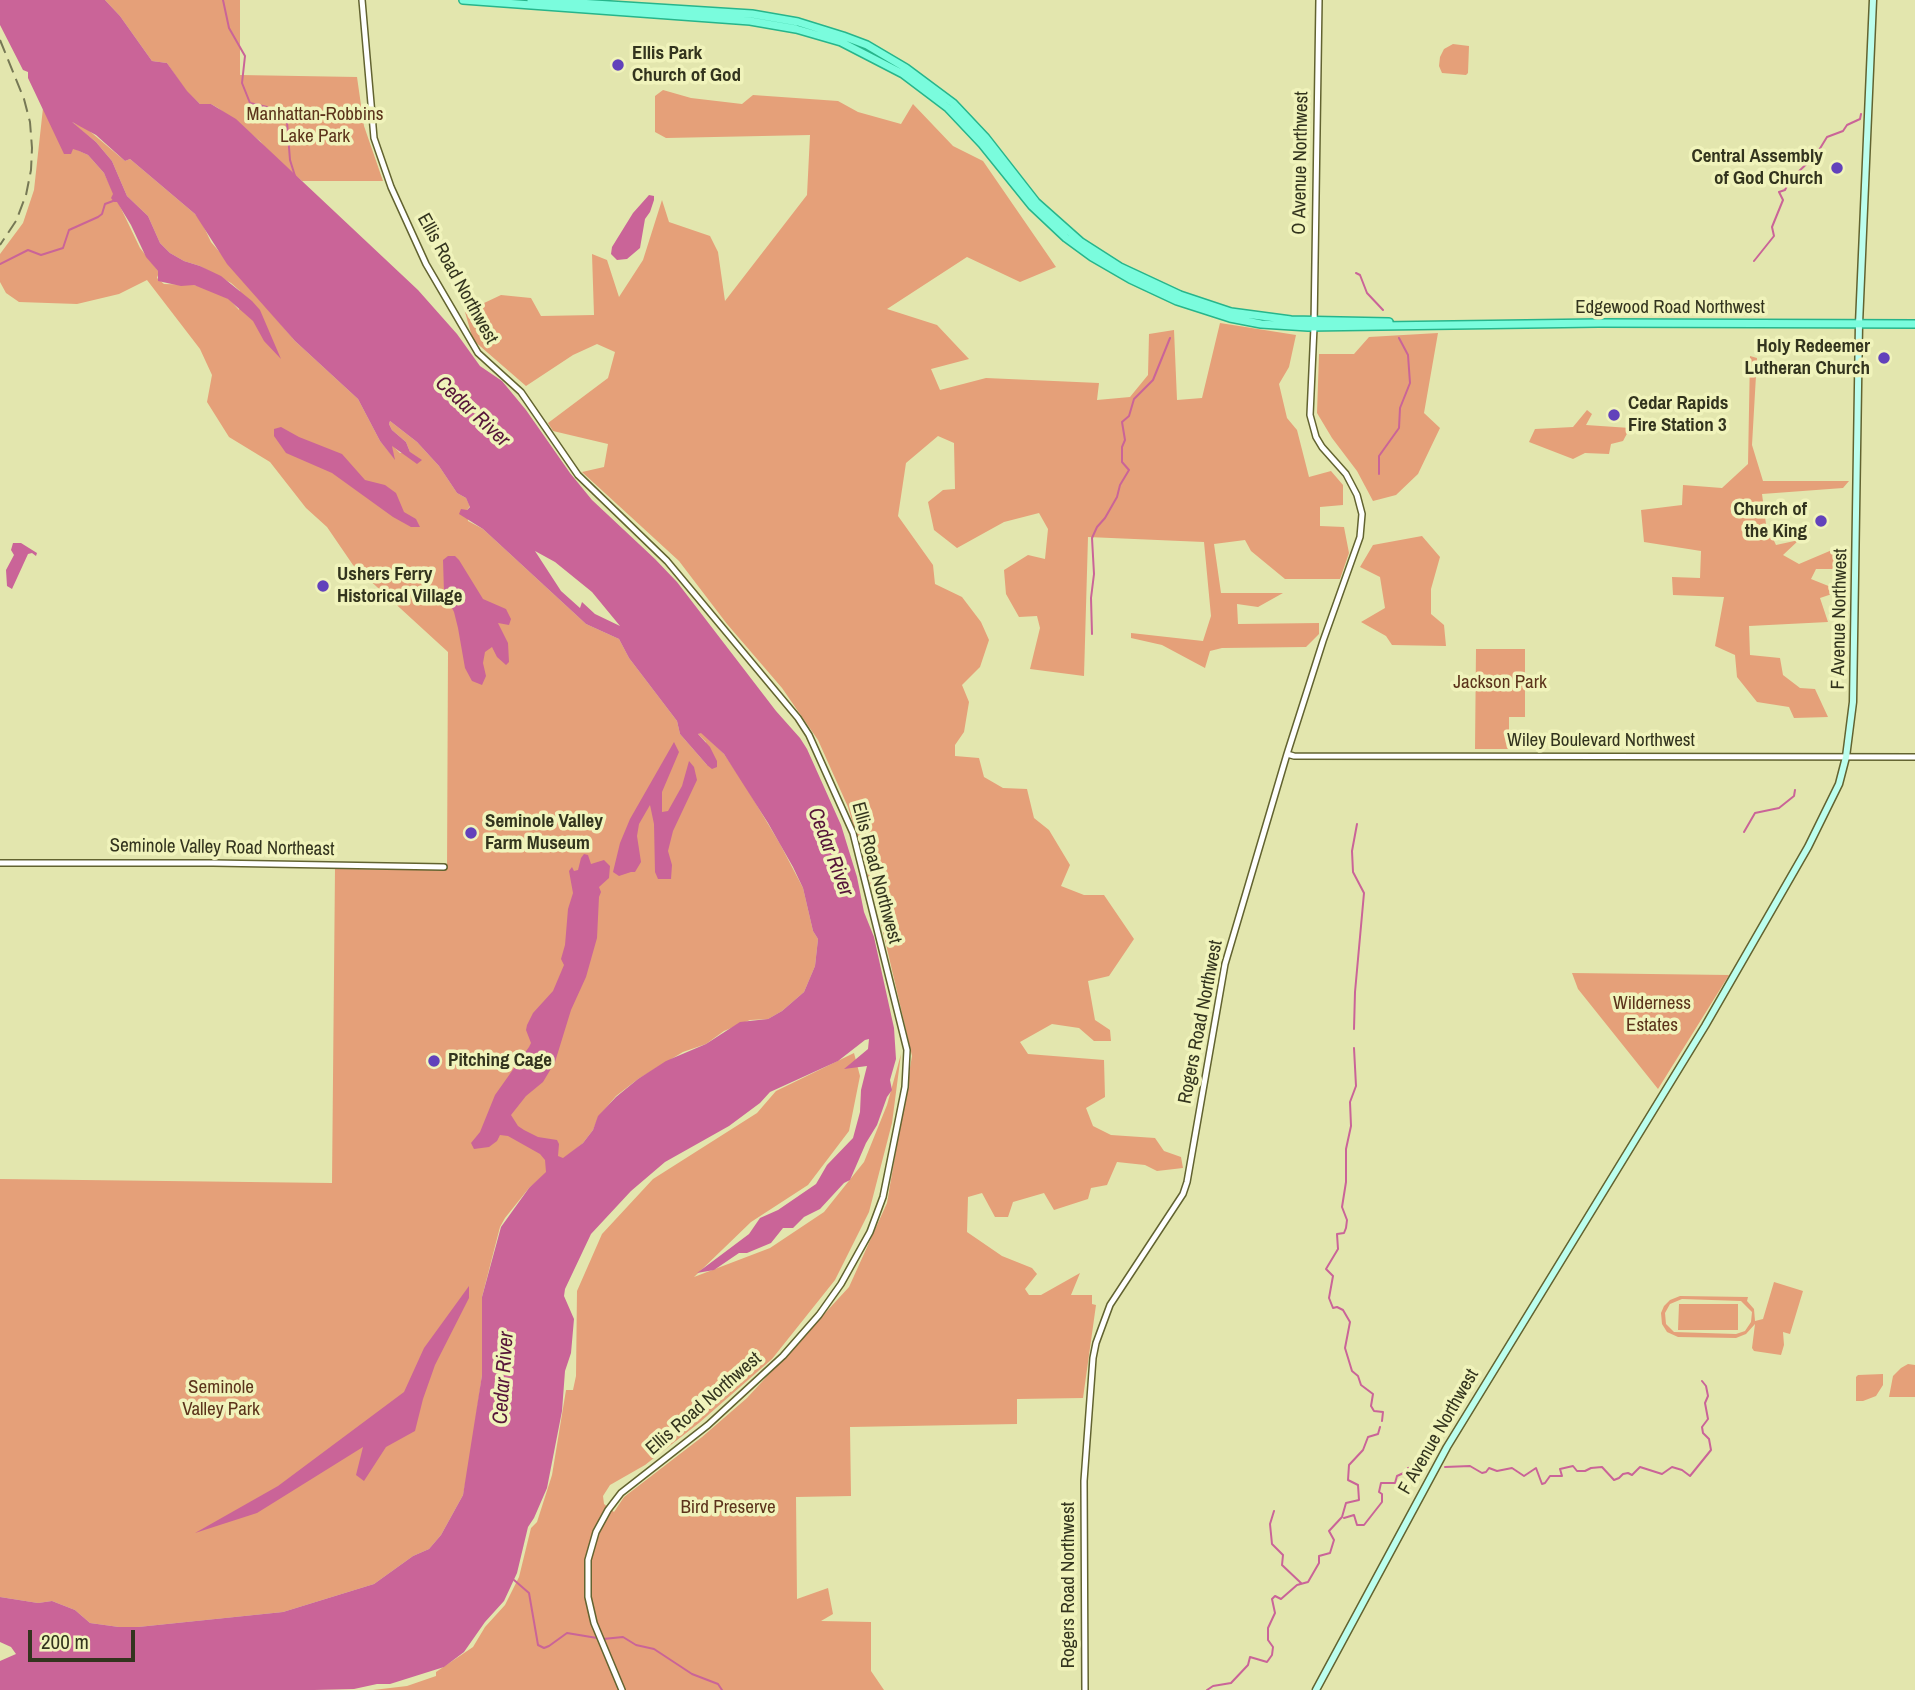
<!DOCTYPE html>
<style>
body{margin:0}
#map{position:relative;width:1915px;height:1690px;overflow:hidden;background:#e3e6ae;font-family:"Archivo Narrow",sans-serif}
canvas{display:block}
.scale{position:absolute;left:28px;top:1630px;width:107px;height:32px;box-sizing:border-box;border:4px solid #33341e;border-top:0;padding-left:9px;font-size:21px;line-height:24px;white-space:nowrap;color:#33341e;-webkit-text-stroke:5px #f0f3bb;paint-order:stroke}
</style>
<div id="map">
<canvas width="1915" height="1690"></canvas>
<div class="scale">200 m</div>
</div>
<script>
const c = document.querySelector('canvas').getContext('2d');
c.lineJoin = 'round';
function paint(path, color) {
  c.fillStyle = color;
  c.fill(path, 'evenodd');
}
function toPath(rows) {
  const path = new Path2D();
  for (const r of rows) {
    path.moveTo(r[0], r[1]);
    for (let i = 2; i < r.length; i += 2) path.lineTo(r[i], r[i + 1]);
  }
  return path;
}
function trace(path, color, width, dash) {
  c.strokeStyle = color;
  c.lineWidth = width;
  c.lineCap = dash ? 'butt' : 'round';
  c.setLineDash(dash || []);
  c.stroke(path);
}
function write(font, color, halo, rows, align = 'center') {
  c.font = font + ' "Archivo Narrow",sans-serif';
  c.lineWidth = 7;
  c.setLineDash([]);
  c.textBaseline = 'middle';
  c.strokeStyle = halo;
  c.fillStyle = color;
  for (const [text, x, y, turn = 0] of rows) {
    c.save();
    c.translate(x, y);
    c.rotate((+turn || 0) * Math.PI / 180);
    c.textAlign = isNaN(turn) ? turn : align;
    if (halo) c.strokeText(text, 0, 0);
    c.fillText(text, 0, 0);
    c.restore();
  }
}
paint(toPath([
 [105,0,240,0,240,75,357,77,364,126,383,181,302,181,268,151,260,141,218,108,211,104,200,104,186,91,167,63,152,61,120,16],
 [1453,44,1469,46,1468,73,1466,75,1442,73,1439,66,1440,57,1444,49],
 [663,90,691,98,742,104,753,95,838,101,858,112,901,124,913,104,953,146,983,161,1056,267,1020,282,967,257,887,309,937,325,969,359,931,369,940,390,986,378,1099,383,1097,400,1130,397,1148,375,1149,334,1174,330,1177,400,1202,398,1220,323,1296,335,1289,367,1279,384,1287,418,1297,430,1309,477,1331,471,1343,485,1343,505,1320,507,1320,526,1344,527,1349,553,1340,579,1285,579,1251,551,1245,540,1214,544,1221,593,1283,593,1258,607,1237,604,1238,624,1319,623,1319,634,1306,647,1222,648,1210,651,1205,668,1162,645,1131,638,1131,633,1203,641,1211,616,1204,542,1088,537,1084,676,1030,669,1040,628,1037,616,1019,617,1006,594,1004,570,1028,555,1045,559,1048,529,1039,513,1004,522,957,548,934,530,928,502,943,490,955,489,954,443,938,436,906,463,898,516,933,565,935,584,962,597,981,622,989,640,980,667,962,685,969,702,964,732,955,745,955,756,979,758,984,777,1003,788,1027,789,1034,818,1049,830,1070,865,1061,886,1084,895,1104,895,1134,939,1109,976,1088,981,1095,1020,1110,1030,1111,1041,1094,1041,1079,1028,1052,1024,1020,1042,1028,1054,1104,1060,1105,1097,1086,1108,1093,1126,1111,1135,1155,1138,1164,1151,1181,1157,1183,1168,1157,1171,1145,1165,1117,1162,1107,1185,1091,1188,1088,1199,1054,1210,1044,1193,1013,1202,1008,1217,995,1217,982,1193,968,1197,967,1232,1002,1256,1032,1268,1037,1274,1025,1289,1029,1295,1041,1295,1080,1273,1071,1295,1092,1295,1092,1304,1096,1305,1083,1398,1017,1399,1017,1424,850,1427,851,1496,796,1497,797,1599,828,1588,833,1614,821,1621,871,1622,871,1671,884,1690,373,1690,407,1686,436,1676,436,1672,473,1647,485,1627,505,1605,519,1577,531,1528,537,1522,552,1475,566,1390,573,1390,576,1376,577,1291,602,1234,653,1179,757,1113,776,1091,854,1053,860,1076,849,1131,808,1185,751,1222,694,1277,770,1248,824,1212,864,1162,887,1105,901,1054,892,1123,869,1212,835,1280,772,1359,699,1423,645,1465,610,1485,603,1496,604,1504,614,1512,624,1497,702,1437,747,1398,849,1287,887,1203,912,1056,878,910,848,807,818,740,782,688,727,624,679,561,582,472,604,467,608,444,553,431,548,423,608,378,615,352,597,344,573,355,526,386,473,340,465,312,501,295,531,298,541,316,594,315,592,254,607,260,619,297,643,260,662,200,669,222,710,236,718,252,725,301,807,195,810,135,666,138,655,132,655,96],
 [43,108,63,149,73,148,88,155,104,173,140,248,159,272,157,278,164,284,194,285,209,289,229,299,239,310,240,291,231,283,200,266,184,261,170,253,160,243,148,216,127,196,112,161,96,142,71,122,86,128,125,161,130,159,195,214,201,221,211,242,295,341,358,399,380,441,394,458,391,444,400,453,410,452,406,442,392,430,389,424,390,421,417,442,439,466,457,493,466,498,470,506,467,510,468,521,483,529,586,624,619,639,629,658,677,721,680,734,707,765,706,742,698,734,701,732,724,754,743,782,780,844,803,888,813,931,818,939,815,966,804,992,782,1011,768,1019,750,1020,724,1031,706,1044,683,1052,638,1079,616,1096,599,1116,593,1130,583,1143,529,1188,505,1218,500,1227,482,1297,482,1375,470,1460,463,1495,441,1535,429,1549,413,1556,374,1584,283,1612,138,1627,119,1627,90,1623,75,1610,52,1601,38,1603,0,1597,0,1179,332,1183,335,869,447,870,448,652,353,565,327,527,306,508,270,462,229,437,207,402,212,375,200,349,147,280,119,294,77,304,19,302,6,293,0,282,0,254,23,223,34,190],
 [1438,333,1424,413,1440,428,1418,474,1396,495,1373,501,1357,471,1332,438,1317,413,1319,354,1354,354,1369,337],
 [1750,356,1757,358,1752,445,1763,481,1849,481,1843,488,1762,494,1766,524,1776,545,1799,540,1783,555,1799,564,1832,550,1838,569,1816,569,1811,579,1841,591,1820,598,1828,622,1749,626,1750,655,1780,658,1783,675,1800,688,1815,689,1828,717,1794,718,1789,707,1757,702,1737,677,1735,655,1715,646,1724,597,1673,595,1672,577,1700,578,1701,551,1644,542,1641,510,1682,505,1683,485,1722,488,1748,464],
 [1587,410,1592,414,1586,425,1630,428,1623,441,1611,444,1609,454,1585,453,1573,459,1529,442,1535,429,1573,427],
 [1422,536,1440,557,1431,589,1431,614,1444,625,1446,646,1392,645,1386,636,1361,622,1385,608,1380,577,1360,567,1373,545],
 [1476,649,1525,649,1525,717,1509,717,1509,749,1475,749],
 [1572,973,1729,975,1658,1089,1578,989],
 [1774,1282,1803,1291,1790,1334,1783,1332,1784,1345,1781,1355,1754,1351,1752,1348,1755,1324,1746,1334,1736,1338,1678,1337,1667,1332,1662,1324,1661,1313,1664,1306,1670,1300,1680,1296,1748,1297,1747,1301,1754,1309,1755,1321,1763,1319],
 [1682,1299,1741,1301,1752,1312,1751,1322,1745,1331,1736,1334,1674,1332,1666,1324,1665,1313,1670,1304],
 [1679,1304,1738,1304,1738,1330,1678,1330],
 [1908,1364,1915,1365,1915,1397,1889,1397,1893,1376,1901,1368],
 [1883,1374,1883,1385,1876,1396,1863,1401,1856,1401,1856,1377,1858,1375]
]), '#e5a079');
paint(toPath([
 [0,0,105,0,120,16,152,61,167,63,187,91,200,104,211,104,236,119,418,290,457,334,480,366,502,381,526,410,570,473,592,500,655,559,677,582,776,711,800,738,807,749,841,825,857,877,864,912,874,937,894,1028,896,1059,890,1080,892,1090,887,1097,877,1125,866,1143,850,1180,844,1183,820,1209,804,1217,793,1228,783,1228,771,1243,747,1253,739,1253,714,1270,697,1273,749,1234,760,1218,778,1210,816,1184,827,1165,853,1138,860,1112,861,1090,867,1066,844,1069,868,1049,869,1039,865,1040,838,1061,770,1092,760,1103,729,1126,665,1162,631,1191,591,1234,565,1289,564,1296,574,1319,571,1353,565,1371,562,1411,547,1488,534,1518,528,1527,517,1573,504,1601,485,1622,464,1652,444,1667,390,1684,377,1684,354,1689,314,1690,0,1690,0,1661,16,1654,11,1647,0,1642,0,1597,38,1603,52,1601,75,1610,90,1623,119,1627,138,1627,283,1612,374,1584,413,1556,429,1549,441,1535,463,1495,482,1375,482,1297,501,1227,529,1188,546,1172,545,1160,540,1154,508,1136,500,1135,497,1141,489,1147,474,1149,471,1143,480,1132,495,1095,529,1047,531,1043,526,1030,527,1025,533,1013,553,991,564,965,561,959,565,945,568,909,573,893,569,871,572,867,574,871,578,870,581,858,584,854,588,855,591,864,604,860,610,866,609,878,599,887,601,892,599,897,597,938,586,977,571,1010,555,1062,543,1082,526,1096,511,1115,518,1126,524,1130,538,1137,557,1140,559,1144,558,1156,563,1158,583,1143,593,1130,598,1116,616,1097,638,1079,666,1061,706,1044,740,1022,768,1019,782,1011,804,992,815,966,818,939,813,931,803,888,793,867,768,823,724,754,701,733,698,734,710,747,717,761,717,767,712,769,707,765,680,734,677,721,629,658,619,639,586,624,483,529,459,514,461,509,467,510,470,507,466,498,457,493,439,466,417,442,390,421,389,424,392,430,406,442,410,452,422,460,417,464,392,446,395,460,380,441,358,399,295,341,227,264,195,214,130,159,125,161,96,135,72,122,96,142,112,161,127,196,148,216,160,243,170,253,184,261,200,266,221,276,252,301,260,310,281,359,264,341,253,321,228,299,194,285,181,286,158,281,158,271,146,257,131,225,117,202,114,202,111,198,113,194,104,173,88,155,79,151,73,149,71,154,64,154,28,78,28,72,23,70,0,25],
 [535,551,555,562,592,592,620,626,595,614,582,602,580,608,561,591],
 [649,195,654,196,654,200,650,212,645,219,640,248,627,259,617,260,611,254,612,247,633,213],
 [281,427,299,437,342,454,365,480,385,485,396,493,404,512,416,519,420,527,411,527,393,517,332,473,286,453,274,436,274,429],
 [13,543,21,543,37,553,36,556,32,553,28,554,12,589,7,586,6,570,14,555,11,550],
 [448,556,455,556,459,560,483,599,506,609,511,619,509,625,498,623,508,643,509,662,506,665,497,657,492,647,485,652,483,663,486,676,482,685,472,681,465,668,458,628,454,612,444,592,443,560],
 [674,742,679,752,662,792,662,812,668,811,682,786,689,761,694,767,697,780,673,831,668,851,672,865,671,879,658,879,655,872,654,824,650,805,639,824,637,836,641,862,635,872,631,872,619,876,613,872,620,843,630,819],
 [469,1286,469,1298,435,1365,423,1399,415,1431,386,1447,364,1481,356,1475,363,1447,257,1513,195,1533,278,1486,404,1392,424,1348]
]), '#ca6498');
trace(toPath([
 [223,0,229,28,245,56,242,83,250,103,267,107,287,122,290,160,295,176],
 [1754,261,1774,236,1772,227,1783,200,1779,192,1785,190,1792,175,1796,174,1816,155,1827,137,1843,131,1847,125,1860,119,1861,114],
 [0,264,28,250,41,255,63,248,69,230,98,217,102,214,105,204,113,201],
 [1356,273,1360,275,1367,293,1383,310],
 [1379,474,1379,456,1399,428,1400,408,1410,383,1408,355,1399,338],
 [1092,634,1091,598,1094,574,1092,538,1097,527,1105,518,1117,497,1120,485,1129,470,1122,462,1122,447,1125,440,1122,422,1129,416,1134,399,1153,380,1170,338],
 [1744,832,1755,813,1779,808,1794,796,1795,790],
 [1354,1029,1355,992,1364,893,1353,872,1352,851,1357,824],
 [1354,1048,1356,1086,1350,1102,1351,1126,1346,1149,1346,1182,1342,1207,1347,1220,1346,1228,1344,1233,1337,1234,1338,1249,1326,1269,1333,1276,1329,1298,1333,1308,1337,1307,1343,1310,1350,1322,1345,1348,1352,1371,1358,1376,1361,1385,1373,1394,1371,1406,1374,1411,1383,1412,1382,1421],
 [1445,1467,1470,1466,1482,1473,1486,1472,1489,1468,1497,1471,1512,1468,1524,1476,1536,1468,1542,1484,1545,1483,1550,1476,1562,1476,1560,1469,1573,1466,1577,1471,1585,1471,1591,1468,1602,1467,1614,1480,1619,1478,1623,1474,1628,1473,1632,1475,1640,1467,1662,1474,1672,1467,1682,1470,1690,1476,1711,1450,1709,1439,1703,1433,1702,1427,1708,1419,1705,1403,1708,1396,1706,1386,1702,1381],
 [1274,1511,1270,1524,1272,1544,1283,1555,1282,1565,1301,1583],
 [1344,1518,1354,1515,1357,1525,1364,1525,1382,1502,1382,1494,1379,1492,1381,1483,1395,1483,1397,1476,1408,1471,1408,1468,1425,1466],
 [514,1580,529,1593,538,1645,544,1648,549,1646,567,1633,597,1638],
 [603,1639,623,1637,636,1645,654,1649,692,1674,718,1684,722,1690],
 [1207,1690,1213,1686,1231,1683,1248,1665,1250,1657,1267,1662,1272,1655,1273,1647,1268,1640,1268,1628,1275,1613,1272,1599,1275,1596,1281,1599,1297,1585,1308,1582,1319,1563,1319,1556,1330,1553,1334,1540,1329,1531,1342,1517,1346,1503,1359,1500,1358,1485,1348,1480,1349,1465,1363,1450,1368,1437,1378,1434,1380,1427]
]), '#ca6498', 2);
const tertiary = toPath([
 [362,0,374,138,391,187,426,264,478,353,521,392,578,475,667,561,798,718,809,735,853,833,907,1050,905,1087,883,1197,870,1232,841,1284,819,1315,783,1356,708,1425,621,1493,608,1510,596,1532,588,1560,588,1597,594,1623,622,1690],
 [1287,754,1294,756,1915,757],
 [0,863,213,863,444,867],
 [1085,1690,1084,1481,1093,1358,1096,1343,1110,1305,1183,1194,1187,1182,1225,964,1287,754,1323,641,1360,537,1362,514,1357,495,1346,474,1322,447,1316,437,1310,415,1314,327,1319,0]
]);
const secondary = toPath([
 [1316,1690,1447,1447,1705,1026,1808,847,1839,784,1846,757,1853,702,1859,324,1873,0]
]);
const primary = toPath([
 [463,0,750,21,796,29,841,42,903,74,948,108,982,144,1032,206,1066,238,1092,257,1130,279,1177,301,1230,318,1261,324,1308,327,1599,323,1915,324],
 [531,0,752,14,798,22,843,36,867,45,906,68,953,103,986,138,1036,202,1081,242,1120,267,1180,295,1231,312,1291,320,1389,322]
]);
trace(tertiary, '#626330', 8);
trace(secondary, '#626330', 9);
trace(primary, '#27b58b', 10);
trace(tertiary, '#fff', 5);
trace(secondary, '#bcfeee', 6);
trace(primary, '#7afcdd', 7);
trace(toPath([
 [0,40,24,99,30,122,32,148,31,170,26,195,16,221,0,245]
]), '#767855', 2, [14, 7]);
for (const [x, y, r, color] of [
 [618,65,7,"#6242bb"],
 [1837,168,7,"#6242bb"],
 [1884,358,7,"#6242bb"],
 [1614,415,7,"#6242bb"],
 [1821,521,7,"#6242bb"],
 [323,586,7,"#6242bb"],
 [471,833,7,"#6242bb"],
 [434,1061,7,"#6242bb"]
]) {
  const dot = new Path2D();
  dot.arc(x, y, r, 0, 2 * Math.PI);
  c.fillStyle = color;
  c.fill(dot);
  trace(dot, '#f0f3bb', 2.5);
}
write('bold 19px', '#33341e', '#f0f3bb', [
 ["Ellis Park",632,54],
 ["Church of God",632,76],
 ["Central Assembly",1823,157,"right"],
 ["of God Church",1823,179,"right"],
 ["Holy Redeemer",1870,347,"right"],
 ["Lutheran Church",1870,369,"right"],
 ["Cedar Rapids",1628,404],
 ["Fire Station 3",1628,426],
 ["Church of",1807,510,"right"],
 ["the King",1807,532,"right"],
 ["Ushers Ferry",337,575],
 ["Historical Village",337,597],
 ["Seminole Valley",485,822],
 ["Farm Museum",485,844],
 ["Pitching Cage",448,1061]
], 'left');
write('19px', '#5c331b', '#f0f3bb', [
 ["Manhattan-Robbins",315,115],
 ["Lake Park",315,137],
 ["Jackson Park",1500,683],
 ["Wilderness",1652,1004],
 ["Estates",1652,1026],
 ["Seminole",221,1388],
 ["Valley Park",221,1410],
 ["Bird Preserve",728,1508]
]);
write('19px', '#33341e', '#f0f3bb', [
 ["O Avenue Northwest",1301,163,-89],
 ["Ellis Road Northwest",457,279,61],
 ["Edgewood Road Northwest",1670,308],
 ["F Avenue Northwest",1840,619,-89],
 ["Wiley Boulevard Northwest",1601,741],
 ["Seminole Valley Road Northeast",222,848,1],
 ["Ellis Road Northwest",876,873,75],
 ["Rogers Road Northwest",1201,1022,-79],
 ["Ellis Road Northwest",704,1404,-41],
 ["F Avenue Northwest",1439,1432,-60],
 ["Rogers Road Northwest",1069,1585,-90]
]);
write('italic 21px', '#561539', '#f0f3bb', [
 ["Cedar River",472,412,43],
 ["Cedar River",830,852,69],
 ["Cedar River",504,1378,-86]
]);
</script>
